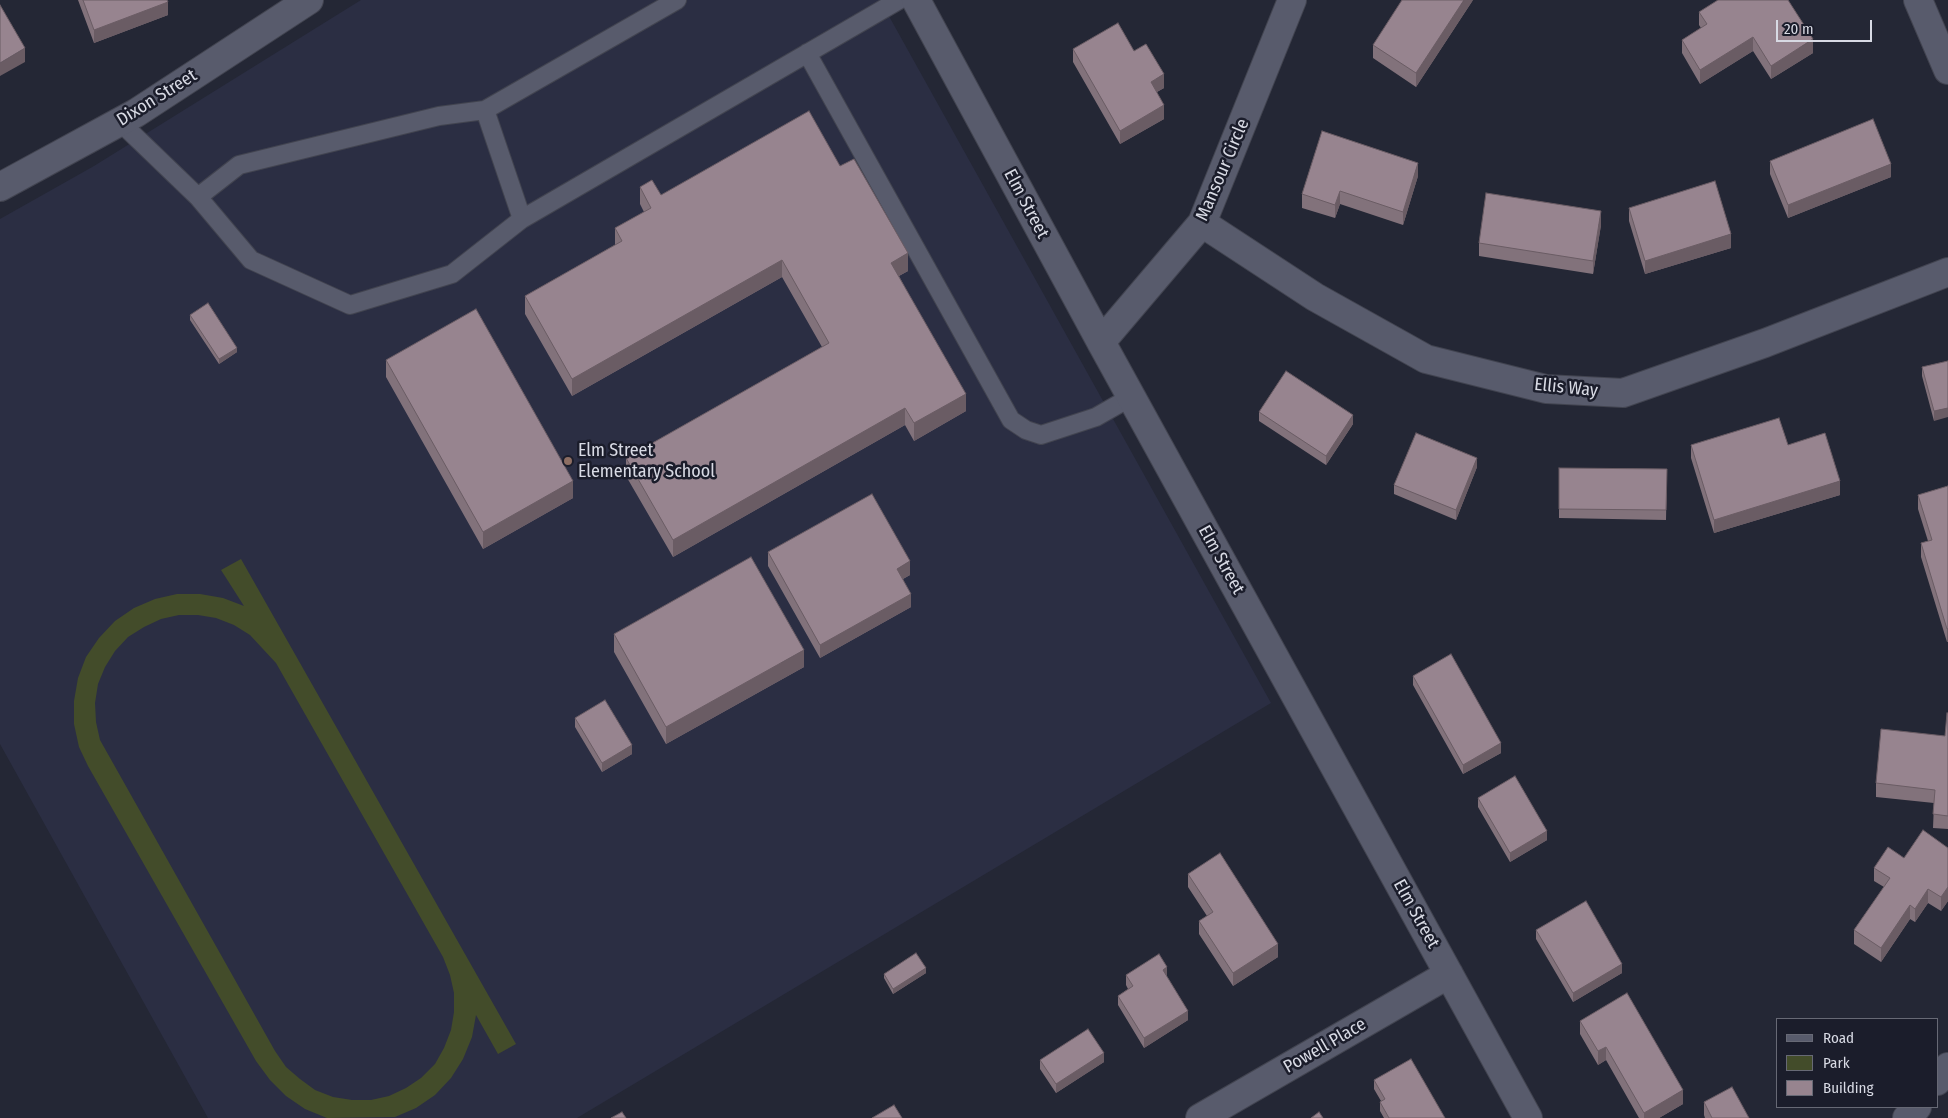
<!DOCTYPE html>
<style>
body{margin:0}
#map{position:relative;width:1948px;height:1118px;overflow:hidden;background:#242735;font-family:"Fira Sans Condensed",sans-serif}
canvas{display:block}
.legend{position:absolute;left:1776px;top:1018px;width:162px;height:90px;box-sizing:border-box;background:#1b1d2b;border:1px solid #676975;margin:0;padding:6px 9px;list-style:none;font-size:15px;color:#d8dae4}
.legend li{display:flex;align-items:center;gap:10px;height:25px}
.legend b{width:25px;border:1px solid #676975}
.scale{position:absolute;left:1776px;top:20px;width:96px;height:22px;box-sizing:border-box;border:2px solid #d8dae4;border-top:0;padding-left:6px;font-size:15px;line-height:18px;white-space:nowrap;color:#d8dae4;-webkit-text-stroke:4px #1b1d2b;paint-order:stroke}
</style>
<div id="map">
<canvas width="1948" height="1118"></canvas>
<ul class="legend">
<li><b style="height:6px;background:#585b6c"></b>Road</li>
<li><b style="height:14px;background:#434c2a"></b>Park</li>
<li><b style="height:14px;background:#97848f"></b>Building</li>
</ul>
<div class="scale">20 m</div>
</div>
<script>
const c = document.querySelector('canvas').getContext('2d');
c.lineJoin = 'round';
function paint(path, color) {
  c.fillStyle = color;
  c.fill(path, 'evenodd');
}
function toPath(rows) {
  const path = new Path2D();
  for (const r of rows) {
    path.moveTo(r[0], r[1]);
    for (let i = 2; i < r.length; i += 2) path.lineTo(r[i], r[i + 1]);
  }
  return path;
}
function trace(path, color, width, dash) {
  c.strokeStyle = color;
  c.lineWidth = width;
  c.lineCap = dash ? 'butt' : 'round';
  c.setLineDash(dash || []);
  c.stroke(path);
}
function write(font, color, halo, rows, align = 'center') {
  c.font = font + ' "Fira Sans Condensed",sans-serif';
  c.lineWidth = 5;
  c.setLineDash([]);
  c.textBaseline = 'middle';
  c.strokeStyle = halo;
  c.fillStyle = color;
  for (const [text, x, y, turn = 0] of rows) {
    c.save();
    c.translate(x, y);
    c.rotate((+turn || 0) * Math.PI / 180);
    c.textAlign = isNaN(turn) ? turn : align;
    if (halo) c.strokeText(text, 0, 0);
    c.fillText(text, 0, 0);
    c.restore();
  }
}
paint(toPath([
 [361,0,880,0,1271,703,577,1118,208,1118,0,744,0,219,94,166]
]), '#2b2e43');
paint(toPath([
 [241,559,516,1044,498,1054,476,1015,472,1037,463,1059,451,1078,435,1095,416,1108,395,1117,327,1118,305,1109,286,1096,270,1080,256,1061,88,766,79,747,74,724,74,701,78,678,86,657,99,638,115,621,134,608,155,599,177,594,200,594,223,598,244,606,221,570],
 [179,615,198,615,216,618,234,625,250,635,276,663,443,957,450,975,454,993,454,1012,451,1030,444,1048,435,1064,421,1078,406,1088,389,1096,371,1100,352,1100,333,1097,315,1090,300,1079,286,1067,275,1051,100,740,96,722,95,703,98,684,105,667,115,651,128,637,144,627,161,619]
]), '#434c2a');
const lane = toPath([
 [807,53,1011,420,1026,430,1041,435,1096,417,1131,397],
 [119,121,198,197,239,165,439,116,485,110,677,0],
 [198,197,251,260,350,305,452,274,522,219,485,110],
 [522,219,899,0]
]);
const street = toPath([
 [916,0,1101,342,1528,1118],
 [1918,0,1948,70],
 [0,187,136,113,309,0],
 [1202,223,1315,297,1426,359,1546,389,1623,393,1765,343,1948,272],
 [1101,342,1202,223,1292,0],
 [1937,1081,1948,1067],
 [1200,1118,1449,974],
 [1907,1118,1917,1107]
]);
trace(lane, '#424450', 20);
trace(street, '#424450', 30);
trace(lane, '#585b6c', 18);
trace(street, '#585b6c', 28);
paint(toPath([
 [78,0,167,0,168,15,94,43],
 [1473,0,1416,87,1373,58,1373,45],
 [1699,12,1813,53,1771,79,1753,51,1700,84,1682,53,1682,40,1701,28,1699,25],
 [1073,49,1134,51,1164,88,1157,92,1164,119,1120,144,1073,62],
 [1770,161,1891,177,1788,218,1770,174],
 [840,166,908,271,899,276,966,411,914,441,905,425,673,557,626,476,626,458,822,347,782,277,572,396,525,314,525,296,615,245,615,228,644,212,640,204,640,187,661,195],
 [1418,176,1403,225,1340,204,1335,218,1302,208,1302,194],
 [1629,208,1731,248,1645,274,1629,221],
 [1601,225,1593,274,1479,256,1479,243],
 [190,315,237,352,219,364,190,320],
 [386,360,573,498,483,549,386,377],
 [1948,361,1934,421,1922,376,1922,367],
 [1259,412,1353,424,1326,465,1259,421],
 [1691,445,1788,445,1840,495,1714,533,1691,458],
 [1477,467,1456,520,1394,494,1394,485],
 [1559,468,1667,469,1666,520,1559,518],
 [1948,486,1947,642,1921,557,1921,543,1928,541,1918,509,1918,495],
 [768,552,910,575,903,579,911,607,820,658,768,566],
 [614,634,804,667,666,744,614,652],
 [1413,676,1501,753,1463,774,1413,685],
 [1948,713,1948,829,1933,828,1934,803,1876,797,1876,783,1945,736],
 [575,718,632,754,602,772,575,727],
 [1478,798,1547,840,1510,862,1478,807],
 [1948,848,1948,901,1941,911,1928,903,1915,922,1910,919,1881,962,1854,944,1854,930,1884,887,1874,881,1874,868,1904,858],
 [1188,874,1278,957,1233,986,1199,934,1199,921,1207,916,1188,887],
 [1536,930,1622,973,1573,1002,1536,939],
 [926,973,893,994,884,978,884,974],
 [1126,975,1167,977,1188,1020,1144,1048,1118,1005,1118,996,1128,989,1126,985],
 [1580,1021,1683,1104,1659,1118,1639,1118,1606,1060,1598,1065,1580,1034],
 [1040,1060,1104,1062,1056,1093,1040,1069],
 [1374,1080,1445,1118,1384,1118,1380,1111,1380,1102,1381,1101,1374,1089],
 [1704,1102,1749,1118,1705,1118,1704,1115]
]), '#82727b');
paint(toPath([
 [1464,0,1473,0,1416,87,1416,73],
 [168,2,168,15,94,43,94,30],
 [1753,37,1753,51,1700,84,1700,70],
 [1813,39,1813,53,1771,79,1771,66],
 [25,48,25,62,0,76,0,63],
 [1164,74,1164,88,1151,95,1151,82],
 [1164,105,1164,119,1120,144,1120,131],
 [1418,163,1418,176,1403,225,1403,212],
 [1891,164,1891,177,1788,218,1788,205],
 [1340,191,1340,204,1335,218,1335,205],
 [1601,211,1601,225,1593,274,1593,261],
 [1731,234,1731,248,1645,274,1645,261],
 [908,253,908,271,891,280,891,263],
 [782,260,782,277,572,396,572,379],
 [237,348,237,352,219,364,219,359],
 [966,394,966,411,914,441,914,423],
 [905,408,905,425,673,557,673,540],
 [1948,408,1948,417,1934,421,1934,411],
 [1353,415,1353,424,1326,465,1326,456],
 [1477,458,1477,467,1456,520,1456,510],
 [573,481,573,498,483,549,483,532],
 [1840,481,1840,495,1714,533,1714,520],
 [910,561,910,575,897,582,897,569],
 [911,594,911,607,820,658,820,645],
 [1948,628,1948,642,1947,642,1947,629],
 [804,650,804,667,666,744,666,727],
 [1501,743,1501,753,1463,774,1463,765],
 [632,745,632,754,602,772,602,763],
 [1547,831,1547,840,1510,862,1510,853],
 [1948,887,1948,901,1941,911,1941,897],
 [1928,889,1928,903,1915,922,1915,909],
 [1910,905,1910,919,1881,962,1881,948],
 [1278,944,1278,957,1233,986,1233,973],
 [1622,964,1622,973,1573,1002,1573,993],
 [1167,967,1167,977,1163,970],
 [926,968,926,973,893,994,893,989],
 [1188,1011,1188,1020,1144,1048,1144,1038],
 [1606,1047,1606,1060,1598,1065,1598,1051],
 [1104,1053,1104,1062,1056,1093,1056,1084],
 [1683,1090,1683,1104,1659,1118,1644,1118,1644,1113]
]), '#6a5c64');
const building = toPath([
 [83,0,167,0,168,2,94,30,83,0],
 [1402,0,1464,0,1416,73,1373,45,1402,0],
 [1718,0,1788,0,1813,39,1771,66,1753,37,1700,70,1682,40,1707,24,1699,12,1718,0],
 [0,5,25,48,0,63,0,5],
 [1118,23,1134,51,1146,44,1164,74,1151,82,1164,105,1120,131,1073,49,1118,23],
 [809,111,840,166,854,159,908,253,891,263,966,394,914,423,905,408,673,540,626,458,829,343,782,260,572,379,525,296,622,241,615,228,651,208,640,187,652,180,661,195,809,111],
 [1873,119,1891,164,1788,205,1770,161,1873,119],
 [1322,131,1418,163,1403,212,1340,191,1335,205,1302,194,1322,131],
 [1715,181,1731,234,1645,261,1629,208,1715,181],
 [1486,193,1601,211,1593,261,1479,243,1486,193],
 [208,303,237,348,219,359,190,315,208,303],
 [476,309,573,481,483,532,386,360,476,309],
 [1948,361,1948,408,1934,411,1922,367,1948,361],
 [1286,371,1353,415,1326,456,1259,412,1286,371],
 [1779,418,1788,445,1825,433,1840,481,1714,520,1691,445,1779,418],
 [1416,433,1477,458,1456,510,1394,485,1416,433],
 [1559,468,1667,469,1666,510,1559,509,1559,468],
 [1948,486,1948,628,1947,629,1921,543,1932,540,1918,495,1948,486],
 [872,494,910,561,897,569,911,594,820,645,768,552,872,494],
 [751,557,804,650,666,727,614,634,751,557],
 [1451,654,1501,743,1463,765,1413,676,1451,654],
 [605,700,632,745,602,763,575,718,605,700],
 [1947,713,1948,713,1948,816,1933,814,1935,790,1876,783,1881,729,1945,736,1947,713],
 [1515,776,1547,831,1510,853,1478,798,1515,776],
 [1923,830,1948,848,1948,887,1941,897,1928,889,1915,909,1910,905,1881,948,1854,930,1890,878,1874,868,1888,847,1904,858,1923,830],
 [1220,853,1278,944,1233,973,1199,921,1213,912,1188,874,1220,853],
 [1586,901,1622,964,1573,993,1536,930,1586,901],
 [916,953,926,968,893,989,884,974,916,953],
 [1159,954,1167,967,1163,970,1188,1011,1144,1038,1118,996,1133,986,1126,975,1159,954],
 [1627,993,1683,1090,1644,1113,1606,1047,1598,1051,1580,1021,1627,993],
 [1088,1029,1104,1053,1056,1084,1040,1060,1088,1029],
 [1411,1059,1445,1118,1389,1118,1380,1102,1385,1099,1374,1080,1411,1059],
 [1732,1087,1749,1118,1712,1118,1704,1102,1732,1087],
 [894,1105,902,1118,872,1118,894,1105],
 [622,1112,626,1118,611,1118,622,1112],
 [1319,1112,1323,1118,1311,1118,1319,1112]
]);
paint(building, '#97848f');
trace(building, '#6a5c64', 1);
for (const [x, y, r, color] of [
 [568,461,5,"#8d6e63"]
]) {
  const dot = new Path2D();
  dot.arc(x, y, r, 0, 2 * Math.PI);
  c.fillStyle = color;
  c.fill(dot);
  trace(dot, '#1b1d2b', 2);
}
write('18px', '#d8dae4', '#1b1d2b', [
 ["Dixon Street",157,98,-32],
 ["Mansour Circle",1223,170,-67],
 ["Elm Street",1026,204,62],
 ["Ellis Way",1566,388,6],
 ["Elm Street",1221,560,61],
 ["Elm Street",1416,914,61],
 ["Powell Place",1325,1046,-30]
]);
write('18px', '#d8dae4', '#1b1d2b', [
 ["Elm Street",578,451],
 ["Elementary School",578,472]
], 'left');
</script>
